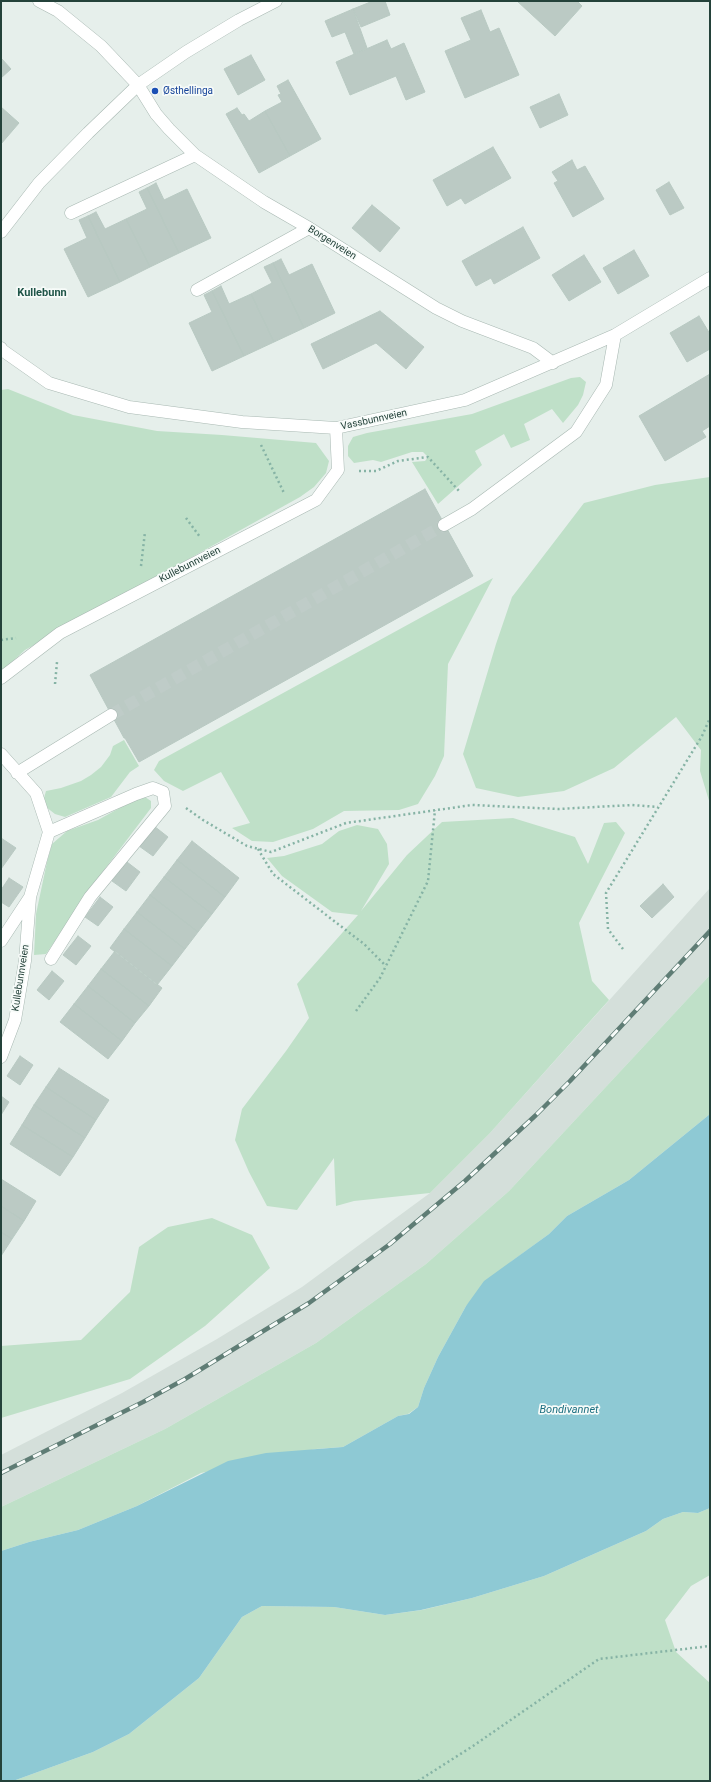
<!DOCTYPE html>
<meta charset="utf-8">
<style>
body{margin:0}
#map{position:relative;width:711px;height:1782px;overflow:hidden;background:#e6efeb;font-family:Roboto,sans-serif}
canvas{display:block}
.frame{position:absolute;inset:0;border:2px solid #24423a;pointer-events:none}
</style>
<div id="map">
<canvas width="711" height="1782"></canvas>
<div class="frame"></div>
</div>
<script>
const c = document.querySelector('canvas').getContext('2d');
c.lineJoin = 'round';
function paint(path, color) {
  c.fillStyle = color;
  c.fill(path, 'evenodd');
}
function toPath(rows) {
  const path = new Path2D();
  for (const r of rows) {
    path.moveTo(r[0], r[1]);
    for (let i = 2; i < r.length; i += 2) path.lineTo(r[i], r[i + 1]);
  }
  return path;
}
function trace(path, color, width, dash) {
  c.strokeStyle = color;
  c.lineWidth = width;
  c.lineCap = dash ? 'butt' : 'round';
  c.setLineDash(dash || []);
  c.stroke(path);
}
function write(font, color, halo, rows, align = 'center') {
  c.font = font + ' Roboto,sans-serif';
  c.lineWidth = 3.5;
  c.setLineDash([]);
  c.textBaseline = 'middle';
  c.strokeStyle = halo;
  c.fillStyle = color;
  for (const [text, x, y, turn = 0] of rows) {
    c.save();
    c.translate(x, y);
    c.rotate((+turn || 0) * Math.PI / 180);
    c.textAlign = isNaN(turn) ? turn : align;
    if (halo) c.strokeText(text, 0, 0);
    c.fillText(text, 0, 0);
    c.restore();
  }
}
paint(toPath([
 [710,888,710,975,509,1191,426,1264,316,1343,165,1429,1,1507,1,1455,122,1393,217,1339,302,1287,430,1193,490,1133]
]), '#d4dfda');
paint(toPath([
 [580,377,586,382,583,395,578,405,563,423,552,409,524,424,530,440,511,448,504,434,475,451,482,465,438,504,412,462,425,461,428,457,423,452,412,452,381,462,373,460,354,463,348,456,348,446,353,437,367,433,472,414,571,378],
 [8,389,73,415,157,431,222,435,316,443,329,461,326,473,314,487,300,497,25,650,1,672,1,390],
 [710,477,710,804,700,771,701,750,676,717,614,768,564,791,518,797,476,788,463,754,496,644,512,597,584,503,655,485],
 [493,578,448,664,444,756,435,776,418,804,399,810,344,811,313,829,273,842,252,841,232,828,250,823,221,772,183,791,164,781,154,770,159,761],
 [124,740,139,766,130,772,111,797,65,817,55,814,46,807,44,798,46,791,61,788,81,781,91,775,101,767,110,755,113,746],
 [145,797,151,801,151,808,101,874,46,954,34,955,36,914,47,862,52,844,67,831,98,820,134,800],
 [513,818,575,837,588,864,604,823,616,822,625,833,579,923,592,981,609,1000,490,1133,430,1193,354,1201,336,1206,334,1158,297,1210,267,1206,249,1172,235,1140,242,1109,286,1051,309,1018,297,984,358,915,332,912,282,876,267,858,284,856,322,844,339,831,357,825,378,829,387,844,389,864,361,911,407,855,442,822],
 [710,975,710,1114,629,1180,567,1216,549,1234,512,1261,466,1306,438,1357,424,1388,418,1407,408,1414,398,1416,343,1447,316,1449,201,1473,137,1506,78,1530,29,1542,1,1551,1,1507,165,1429,316,1343,426,1264,509,1191],
 [212,1218,252,1235,270,1268,205,1326,130,1379,1,1418,1,1346,81,1340,130,1292,139,1247,168,1227],
 [710,1508,710,1575,691,1586,665,1620,676,1652,710,1683,710,1781,13,1781,93,1752,129,1734,199,1678,242,1617,262,1606,334,1607,385,1615,422,1610,472,1598,544,1576,646,1531,663,1519,683,1512,698,1513]
]), '#bfe0c8');
paint(toPath([
 [710,1114,710,1508,698,1513,683,1512,663,1519,646,1531,544,1576,472,1598,421,1610,385,1615,334,1607,262,1606,242,1617,199,1678,129,1734,93,1752,13,1781,1,1781,1,1551,29,1542,78,1530,137,1506,228,1461,266,1453,343,1447,398,1416,409,1414,418,1407,424,1388,438,1357,466,1306,484,1281,549,1234,567,1216,629,1180]
]), '#8ec9d4');
const building = toPath([
 [373,1,385,1,390,15,361,27,353,9,373,1],
 [517,1,577,1,582,6,555,36,517,1],
 [353,9,367,48,354,54,345,32,332,37,325,21,353,9],
 [481,10,490,32,499,28,519,75,465,98,445,51,471,40,461,18,481,10],
 [387,40,391,49,404,43,425,92,406,100,396,76,350,95,336,62,387,40],
 [251,55,265,80,238,95,224,69,251,55],
 [1,58,11,69,1,78,1,58],
 [288,80,321,139,290,156,265,111,282,102,278,95,281,94,277,86,288,80],
 [559,94,568,115,540,128,530,107,559,94],
 [1,107,19,123,1,144,1,107],
 [237,108,242,115,244,114,249,121,265,111,290,156,259,173,226,114,237,108],
 [493,147,511,178,465,204,461,198,447,206,433,180,493,147],
 [572,160,577,170,585,166,604,199,573,217,554,183,558,181,552,172,572,160],
 [669,182,684,208,670,215,656,190,669,182],
 [156,183,164,200,187,189,211,238,179,253,147,188,156,183],
 [147,188,179,253,150,267,126,219,147,209,139,192,147,188],
 [372,205,400,228,380,252,352,228,372,205],
 [96,212,105,229,126,219,150,267,120,282,88,216,96,212],
 [88,216,120,282,88,297,64,249,87,238,79,220,88,216],
 [523,227,540,258,494,284,491,278,476,286,462,261,523,227],
 [634,250,649,276,618,294,603,268,634,250],
 [584,255,601,282,569,301,552,275,584,255],
 [281,259,289,275,312,264,335,313,304,328,273,263,281,259],
 [273,263,304,328,274,342,251,294,272,283,264,267,273,263],
 [221,286,229,304,251,294,274,342,244,356,212,291,221,286],
 [212,291,244,356,212,371,189,323,212,312,204,295,212,291],
 [380,311,424,347,406,369,376,343,323,369,311,344,380,311],
 [699,316,710,334,710,349,687,362,670,333,699,316],
 [710,374,710,426,702,431,706,437,665,461,639,416,710,374],
 [425,489,473,576,139,762,125,738,124,738,90,675,425,489],
 [154,826,168,837,153,856,139,846,154,826],
 [1,838,16,848,1,869,1,838],
 [192,841,239,878,225,897,177,860,192,841],
 [177,860,225,897,212,914,164,877,177,860],
 [127,862,140,872,126,891,112,881,127,862],
 [164,877,212,914,198,932,150,895,164,877],
 [9,878,23,887,9,907,1,902,1,890,9,878],
 [663,884,674,897,652,918,640,906,663,884],
 [150,895,198,932,185,949,137,912,150,895],
 [100,897,113,907,98,926,85,917,100,897],
 [137,912,185,949,172,966,124,929,137,912],
 [124,929,172,966,157,985,110,948,124,929],
 [78,936,91,946,76,965,63,955,78,936],
 [115,951,162,988,149,1006,101,969,115,951],
 [101,969,149,1006,135,1023,88,986,101,969],
 [52,971,64,981,49,1000,37,990,52,971],
 [88,986,135,1023,122,1041,74,1004,88,986],
 [74,1004,122,1041,108,1059,60,1022,74,1004],
 [20,1056,33,1065,20,1085,7,1076,20,1056],
 [59,1068,109,1100,96,1120,46,1087,59,1068],
 [46,1087,96,1120,85,1138,34,1105,46,1087],
 [1,1096,9,1102,1,1115,1,1096],
 [34,1105,85,1138,73,1157,22,1125,34,1105],
 [22,1125,73,1157,60,1176,10,1144,22,1125],
 [1,1179,36,1201,24,1221,1,1206,1,1179],
 [1,1206,24,1221,12,1239,1,1232,1,1206],
 [1,1232,12,1239,1,1256,1,1232]
]);
paint(building, '#bbcac4');
trace(building, '#b8c9c2', 1);
trace(toPath([
 [111,715,444,525]
]), '#bfccc8', 12, [12, 6]);
const minor = toPath([
 [39,1,58,11,101,46,138,85,156,114,169,129,195,155,264,202,309,228,436,308,462,321,533,348,553,363],
 [71,213,195,155],
 [1,232,39,183,88,133,138,85,186,52,239,20,276,1],
 [197,290,309,228],
 [1,348,2,350,49,383,129,407,242,422,336,428,465,400,615,335,710,278],
 [444,525,472,509,576,432,606,385,615,335],
 [1,678,60,633,316,500,338,470,336,428],
 [1,754,36,793,49,832,30,897,1,941],
 [17,773,111,715],
 [49,832,136,794,153,788,163,792,165,806,90,897,51,959],
 [1,1057,15,1020,25,961,30,898]
]);
trace(minor, '#a8b8b2', 13);
trace(toPath([
 [261,445,284,493],
 [359,471,376,471,398,461,428,457,459,491],
 [186,518,200,537],
 [141,566,145,532],
 [1,640,16,638],
 [55,684,57,662],
 [186,808,203,820,247,846,271,852,346,823,472,805,558,809,632,805,658,807],
 [258,849,273,874,364,944,386,966],
 [623,949,608,929,606,893,702,736,710,718],
 [356,1011,380,978,428,881,435,810],
 [418,1781,473,1746,599,1659,710,1646]
]), '#86b3a5', 2.5, [2, 3]);
trace(minor, '#fff', 12);
const rail = toPath([
 [1,1473,143,1402,185,1379,309,1303,390,1244,465,1181,536,1115,570,1081,710,931]
]);
trace(rail, '#5f7d75', 4.5);
trace(rail, '#f7fbf9', 3, [9]);
for (const [x, y, r, color] of [
 [155,91,4,"#1a4fb4"]
]) {
  const dot = new Path2D();
  dot.arc(x, y, r, 0, 2 * Math.PI);
  c.fillStyle = color;
  c.fill(dot);
  trace(dot, '#f7fbf9', 1.5);
}
write('10px', '#164399', '#f7fbf9', [
 ["Østhellinga",163,91]
], 'left');
write('10px', '#24423a', '#f7fbf9', [
 ["Borgenveien",332,243,32],
 ["Vassbunnveien",374,420,-12],
 ["Kullebunnveien",190,565,-27],
 ["Kullebunnveien",21,978,-81]
]);
write('bold 11px', '#1f5548', '#f7fbf9', [
 ["Kullebunn",42,293]
]);
write('italic 11px', '#1c6f80', '#f7fbf9', [
 ["Bondivannet",569,1410]
]);
</script>
